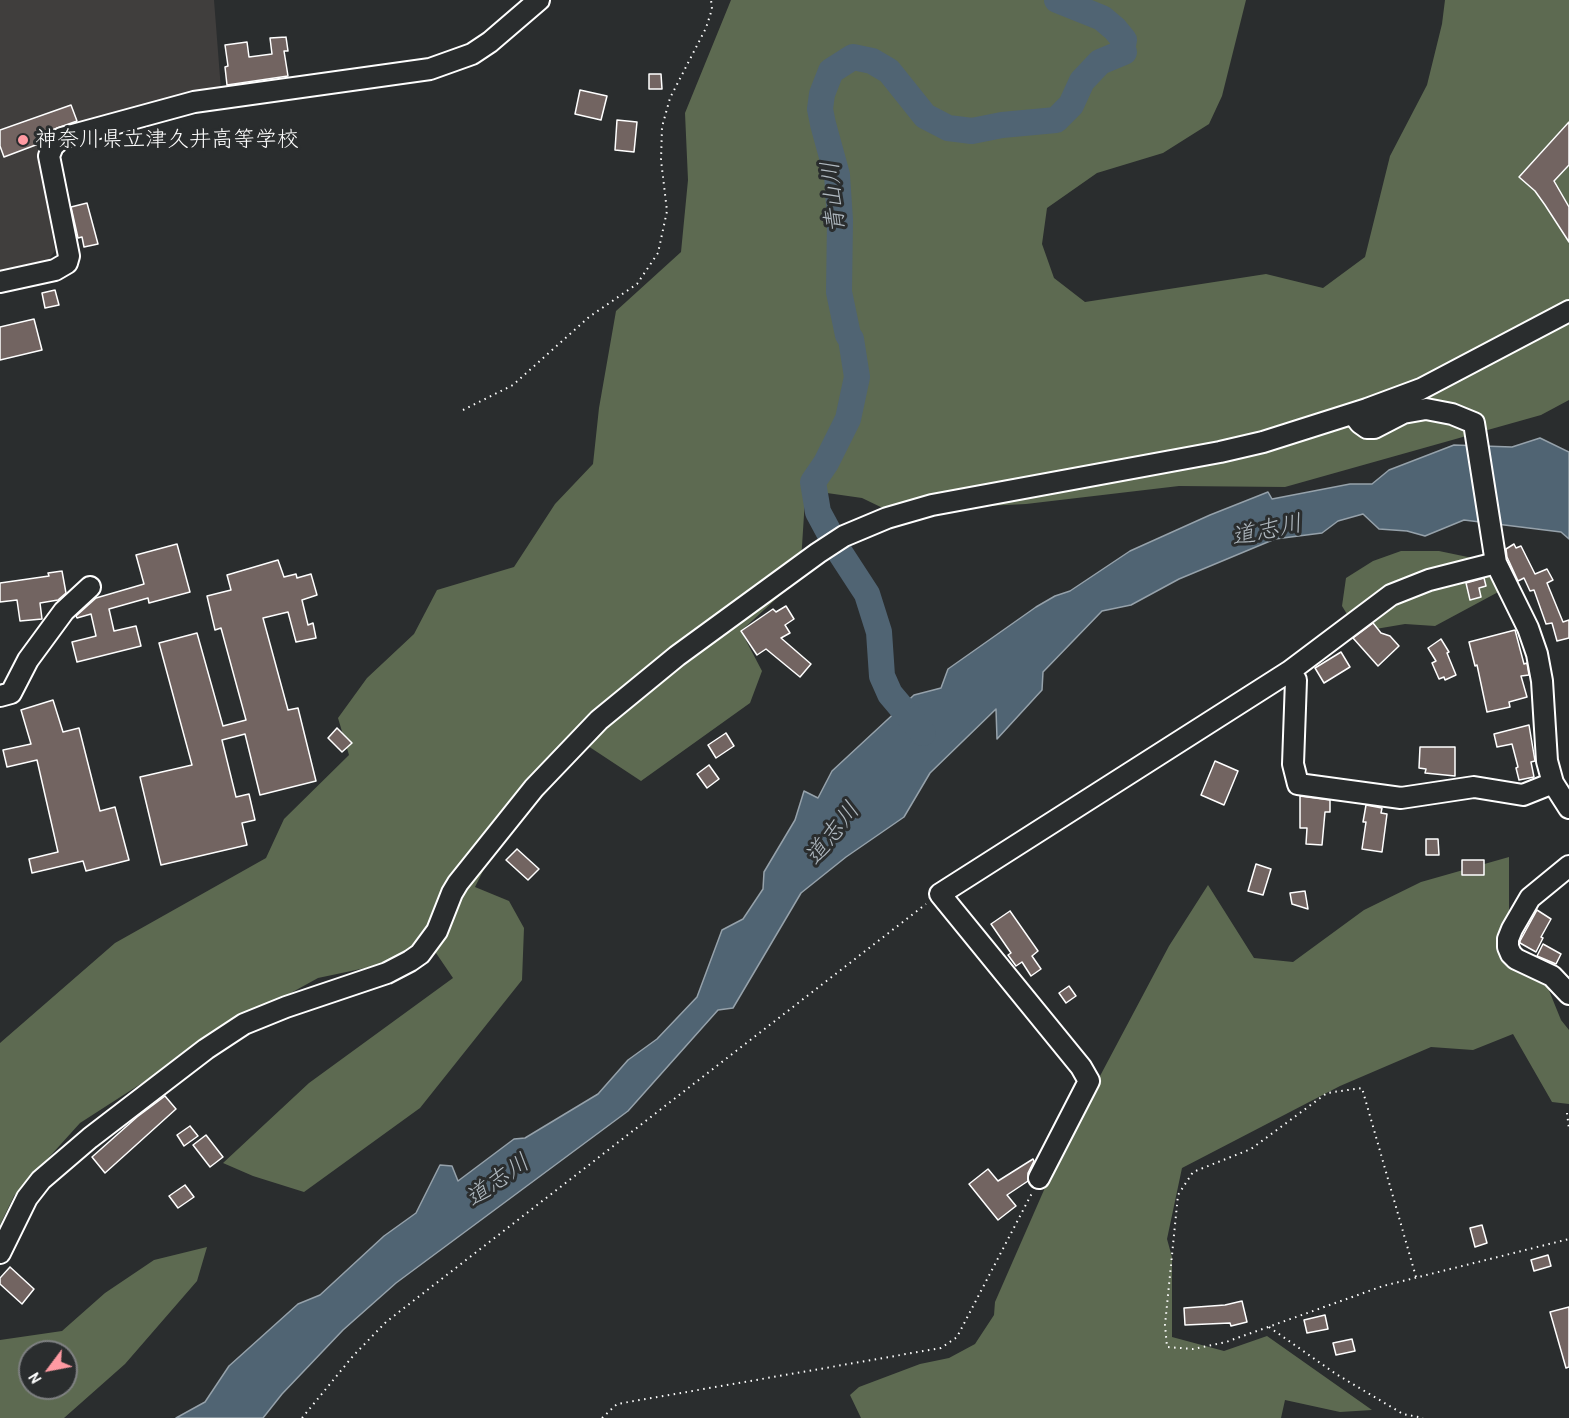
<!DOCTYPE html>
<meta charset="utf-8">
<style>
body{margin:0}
#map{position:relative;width:1569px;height:1418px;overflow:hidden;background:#2a2d2e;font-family:"Patrick Hand",sans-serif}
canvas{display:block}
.north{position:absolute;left:18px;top:1340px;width:60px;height:60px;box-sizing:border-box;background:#2a2d2e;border:2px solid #7f8182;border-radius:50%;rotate:238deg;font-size:16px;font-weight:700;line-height:24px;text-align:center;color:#fff}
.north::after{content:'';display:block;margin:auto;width:21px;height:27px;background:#ff9aa2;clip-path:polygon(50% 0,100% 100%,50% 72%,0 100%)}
</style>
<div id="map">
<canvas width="1569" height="1418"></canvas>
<div class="north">N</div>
</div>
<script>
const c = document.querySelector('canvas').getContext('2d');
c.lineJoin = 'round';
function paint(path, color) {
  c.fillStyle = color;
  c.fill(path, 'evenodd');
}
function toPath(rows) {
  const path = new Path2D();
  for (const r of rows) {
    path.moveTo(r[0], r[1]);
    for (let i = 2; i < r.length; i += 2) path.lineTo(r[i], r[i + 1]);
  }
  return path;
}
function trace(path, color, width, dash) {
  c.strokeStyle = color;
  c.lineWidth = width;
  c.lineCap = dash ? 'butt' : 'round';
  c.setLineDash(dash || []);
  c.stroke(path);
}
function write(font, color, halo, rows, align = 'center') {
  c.font = font + ' "Patrick Hand","Klee One",sans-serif';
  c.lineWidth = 6;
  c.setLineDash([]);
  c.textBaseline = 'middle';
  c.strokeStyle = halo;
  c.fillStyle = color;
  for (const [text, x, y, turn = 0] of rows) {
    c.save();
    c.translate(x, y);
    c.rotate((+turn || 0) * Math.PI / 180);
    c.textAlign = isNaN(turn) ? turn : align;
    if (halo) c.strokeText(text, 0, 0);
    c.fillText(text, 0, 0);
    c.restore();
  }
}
paint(toPath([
 [0,0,214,0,221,90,57,131,51,134,43,147,39,158,55,251,49,259,0,271]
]), '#403e3d');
paint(toPath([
 [731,0,1246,0,1222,96,1209,124,1163,153,1097,173,1047,208,1042,244,1054,278,1085,302,1266,274,1323,288,1365,257,1390,156,1427,85,1442,24,1445,0,1569,0,1569,400,1541,415,1285,487,1179,486,1026,504,889,511,862,498,827,493,807,468,800,577,741,631,762,671,750,703,641,781,588,746,492,853,475,887,509,901,524,928,522,980,420,1108,304,1192,253,1176,223,1163,309,1083,453,978,436,953,318,978,229,1027,80,1123,14,1196,0,1225,0,1043,115,943,266,858,284,819,349,755,338,718,367,678,414,634,437,590,514,567,555,504,593,464,599,408,616,311,681,252,688,180,685,113],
 [1401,551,1439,551,1487,561,1515,583,1435,626,1405,624,1358,632,1342,606,1346,578,1373,561],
 [1509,857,1509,955,1548,988,1561,1020,1569,1030,1569,1104,1552,1102,1513,1034,1473,1050,1431,1047,1340,1086,1182,1168,1167,1239,1172,1257,1172,1337,1224,1351,1267,1336,1372,1410,1340,1412,1285,1400,1281,1418,861,1418,850,1395,859,1387,920,1364,949,1358,975,1344,994,1315,995,1302,1065,1142,1169,946,1208,885,1254,958,1293,962,1364,910,1421,882],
 [207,1247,197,1281,125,1364,64,1418,0,1418,0,1340,62,1331,105,1293,154,1260],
 [30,1352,66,1352,66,1388,30,1388]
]), '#5d6a51');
const water = toPath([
 [1540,438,1569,452,1569,539,1561,532,1464,520,1425,536,1407,531,1379,529,1363,514,1338,521,1322,533,1275,539,1179,579,1131,605,1102,611,1043,672,1042,690,997,739,996,709,930,773,904,817,846,857,801,893,733,1008,718,1010,628,1111,396,1283,343,1330,282,1394,263,1418,176,1418,205,1402,229,1366,298,1304,320,1295,384,1236,416,1213,440,1165,452,1166,458,1181,514,1139,525,1138,598,1094,628,1060,657,1039,697,997,722,930,743,919,763,889,764,872,795,820,804,791,818,798,832,771,914,695,941,688,948,669,1036,607,1055,596,1070,591,1130,551,1210,515,1268,492,1272,499,1350,484,1372,484,1389,470,1454,445,1512,447,1540,438]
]);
paint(water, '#506473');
trace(water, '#96a2ab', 1.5);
trace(toPath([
 [923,733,890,694,882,676,879,632,867,594,839,551,818,512,813,482,826,463,848,419,857,377,851,339,848,335,839,292,840,220,837,175,823,124,820,109,822,94,831,71,853,57,872,61,889,71,925,116,948,128,972,131,1002,125,1056,120,1071,105,1082,81,1100,62,1124,52,1122,50,1124,40,1115,29,1102,18,1057,0]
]), '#506473', 26);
const building = toPath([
 [286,37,288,51,284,51,288,76,227,85,225,67,228,66,225,45,247,42,249,57,272,54,270,38,286,37],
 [649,74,661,74,662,89,649,89,649,74],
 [580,90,607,96,601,120,575,114,580,90],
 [71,105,77,121,38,135,41,143,4,157,0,146,0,130,71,105],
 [617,120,637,122,634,152,615,150,617,120],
 [1569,122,1569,165,1554,181,1569,207,1569,242,1545,205,1535,191,1519,177,1569,122],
 [87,203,98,244,84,247,82,237,78,238,71,207,87,203],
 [55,290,59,305,45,308,42,293,55,290],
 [34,319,42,350,0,360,0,327,34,319],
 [177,544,190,592,149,603,148,598,109,609,114,631,136,626,141,646,77,662,72,642,96,636,91,614,77,618,76,616,96,598,144,584,136,555,177,544],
 [1514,544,1516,548,1521,546,1535,574,1547,569,1553,580,1547,583,1563,622,1569,620,1569,638,1557,641,1552,623,1546,624,1534,590,1530,591,1524,578,1518,581,1507,557,1506,549,1514,544],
 [278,560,284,577,296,574,297,578,311,574,317,595,302,600,308,625,313,623,316,638,296,642,288,612,263,618,288,710,298,708,316,781,260,795,245,734,222,740,236,797,249,794,255,820,242,823,247,845,161,865,140,777,192,765,159,643,197,633,223,726,246,720,221,628,215,630,207,596,231,590,227,575,278,560],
 [62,571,66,593,58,600,40,603,42,619,20,621,17,600,0,602,0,583,49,576,48,573,62,571],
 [1484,578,1486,586,1479,588,1481,597,1470,600,1466,583,1484,578],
 [786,606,794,619,785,625,790,633,781,638,811,664,800,677,766,649,757,655,741,631,773,609,776,612,786,606],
 [1373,623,1381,633,1390,636,1399,646,1378,666,1353,638,1373,623],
 [1515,630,1524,664,1527,663,1529,675,1521,676,1527,697,1509,702,1510,707,1487,712,1477,665,1475,666,1469,642,1515,630],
 [1441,639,1449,652,1447,653,1456,675,1445,680,1444,677,1439,679,1432,663,1436,661,1428,648,1441,639],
 [1341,652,1350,667,1324,683,1315,668,1341,652],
 [53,700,63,732,79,728,100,811,115,807,129,860,86,871,83,861,32,873,29,859,58,852,37,760,7,767,3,750,31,744,21,710,53,700],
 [1529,725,1535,761,1531,762,1534,777,1519,780,1516,768,1518,767,1512,744,1497,747,1494,734,1529,725],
 [337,728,352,743,342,752,328,738,337,728],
 [726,733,734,746,716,758,708,745,726,733],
 [1420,747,1455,747,1455,776,1425,773,1426,769,1419,768,1420,747],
 [1215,761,1238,771,1224,805,1201,795,1215,761],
 [709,765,719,779,707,788,697,774,709,765],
 [1300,796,1330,800,1330,812,1325,812,1322,845,1306,844,1307,828,1300,828,1300,796],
 [1366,805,1382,808,1381,813,1387,814,1382,852,1362,849,1366,822,1363,822,1366,805],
 [1426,839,1438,839,1439,855,1426,855,1426,839],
 [517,849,539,869,528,880,506,860,517,849],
 [1462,860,1484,860,1484,875,1462,875,1462,860],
 [1256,864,1271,869,1263,895,1248,891,1256,864],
 [1305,891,1308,909,1292,904,1290,893,1305,891],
 [1537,910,1551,919,1541,937,1543,938,1536,952,1520,943,1520,941,1537,910],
 [1010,911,1038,951,1032,956,1041,969,1031,976,1022,962,1016,966,1008,955,1011,953,991,924,1010,911],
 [1543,944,1561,954,1556,964,1537,956,1543,944],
 [1069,986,1076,996,1066,1003,1059,993,1069,986],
 [165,1096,176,1109,105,1173,92,1157,137,1117,165,1096],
 [190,1126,198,1136,184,1146,177,1135,190,1126],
 [206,1135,223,1157,210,1167,193,1145,206,1135],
 [1033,1159,1034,1161,1028,1173,1028,1181,1007,1195,1016,1206,998,1220,969,1184,988,1169,998,1181,1033,1159],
 [185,1185,194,1197,178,1208,169,1196,185,1185],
 [1482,1225,1487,1243,1475,1247,1470,1228,1482,1225],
 [1548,1255,1551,1266,1534,1271,1531,1260,1548,1255],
 [10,1267,34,1289,22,1304,0,1284,0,1278,10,1267],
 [1242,1301,1247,1322,1231,1326,1230,1323,1185,1325,1184,1308,1225,1305,1242,1301],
 [1569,1307,1569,1367,1566,1368,1550,1312,1569,1307],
 [1325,1315,1328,1329,1307,1333,1304,1320,1325,1315],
 [1352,1339,1355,1351,1336,1355,1333,1343,1352,1339]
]);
paint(building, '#726461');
trace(building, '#fff', 1.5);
const minor = toPath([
 [0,282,55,270,67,263,69,256,49,156,53,146,62,138,194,102,430,69,472,54,490,42,539,0],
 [1353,414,1360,423,1367,428,1374,428,1403,413,1426,409,1452,414,1474,423,1496,563,1528,628,1537,654,1542,681,1547,761,1553,783,1569,808],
 [1290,671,1391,595,1429,580,1496,563],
 [0,696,11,693,28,660,64,611,90,587],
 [1569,866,1530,898,1512,929,1508,939,1508,947,1511,954,1516,959,1552,976,1569,994],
 [1039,1178,1089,1081,1081,1067,940,894,1290,671,1296,680,1293,764,1298,784,1401,798,1474,787,1523,795,1553,783],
 [0,1253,27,1198,41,1180,90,1138,206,1049,244,1024,286,1007,387,973,410,961,420,954,437,931,452,893,458,883,534,788,599,720,677,656,818,553,844,536,887,518,932,505,1220,452,1263,442,1367,409,1421,389,1569,311]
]);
trace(minor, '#fff', 24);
trace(toPath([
 [463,410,513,385,589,317,637,284,658,253,667,211,661,160,662,127,670,98,706,28,712,9,711,0],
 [1567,1113,1569,1129],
 [1416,1277,1362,1088,1327,1093,1251,1149,1193,1172,1178,1195,1165,1325,1167,1347,1193,1349,1226,1342,1383,1286,1569,1239],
 [1269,1327,1336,1374,1403,1414,1423,1418],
 [302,1418,353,1356,386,1322,926,904],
 [602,1418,617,1404,941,1348,957,1337,1032,1193]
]), '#fff', 2, [1.5, 4.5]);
trace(minor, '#2a2d2e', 20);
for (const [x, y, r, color] of [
 [23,140,6,"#ff9aa2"]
]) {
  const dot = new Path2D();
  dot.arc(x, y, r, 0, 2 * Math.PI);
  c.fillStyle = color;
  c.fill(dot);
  trace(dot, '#2a2d2e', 2);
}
write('22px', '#fff', '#2a2d2e', [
 ["神奈川県立津久井高等学校",35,140]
], 'left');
write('italic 24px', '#b0b9c0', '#2a2d2e', [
 ["青山川",834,197,-95],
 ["道志川",1267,531,-12],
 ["道志川",833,834,-52],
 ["道志川",498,1181,-35]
]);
</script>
